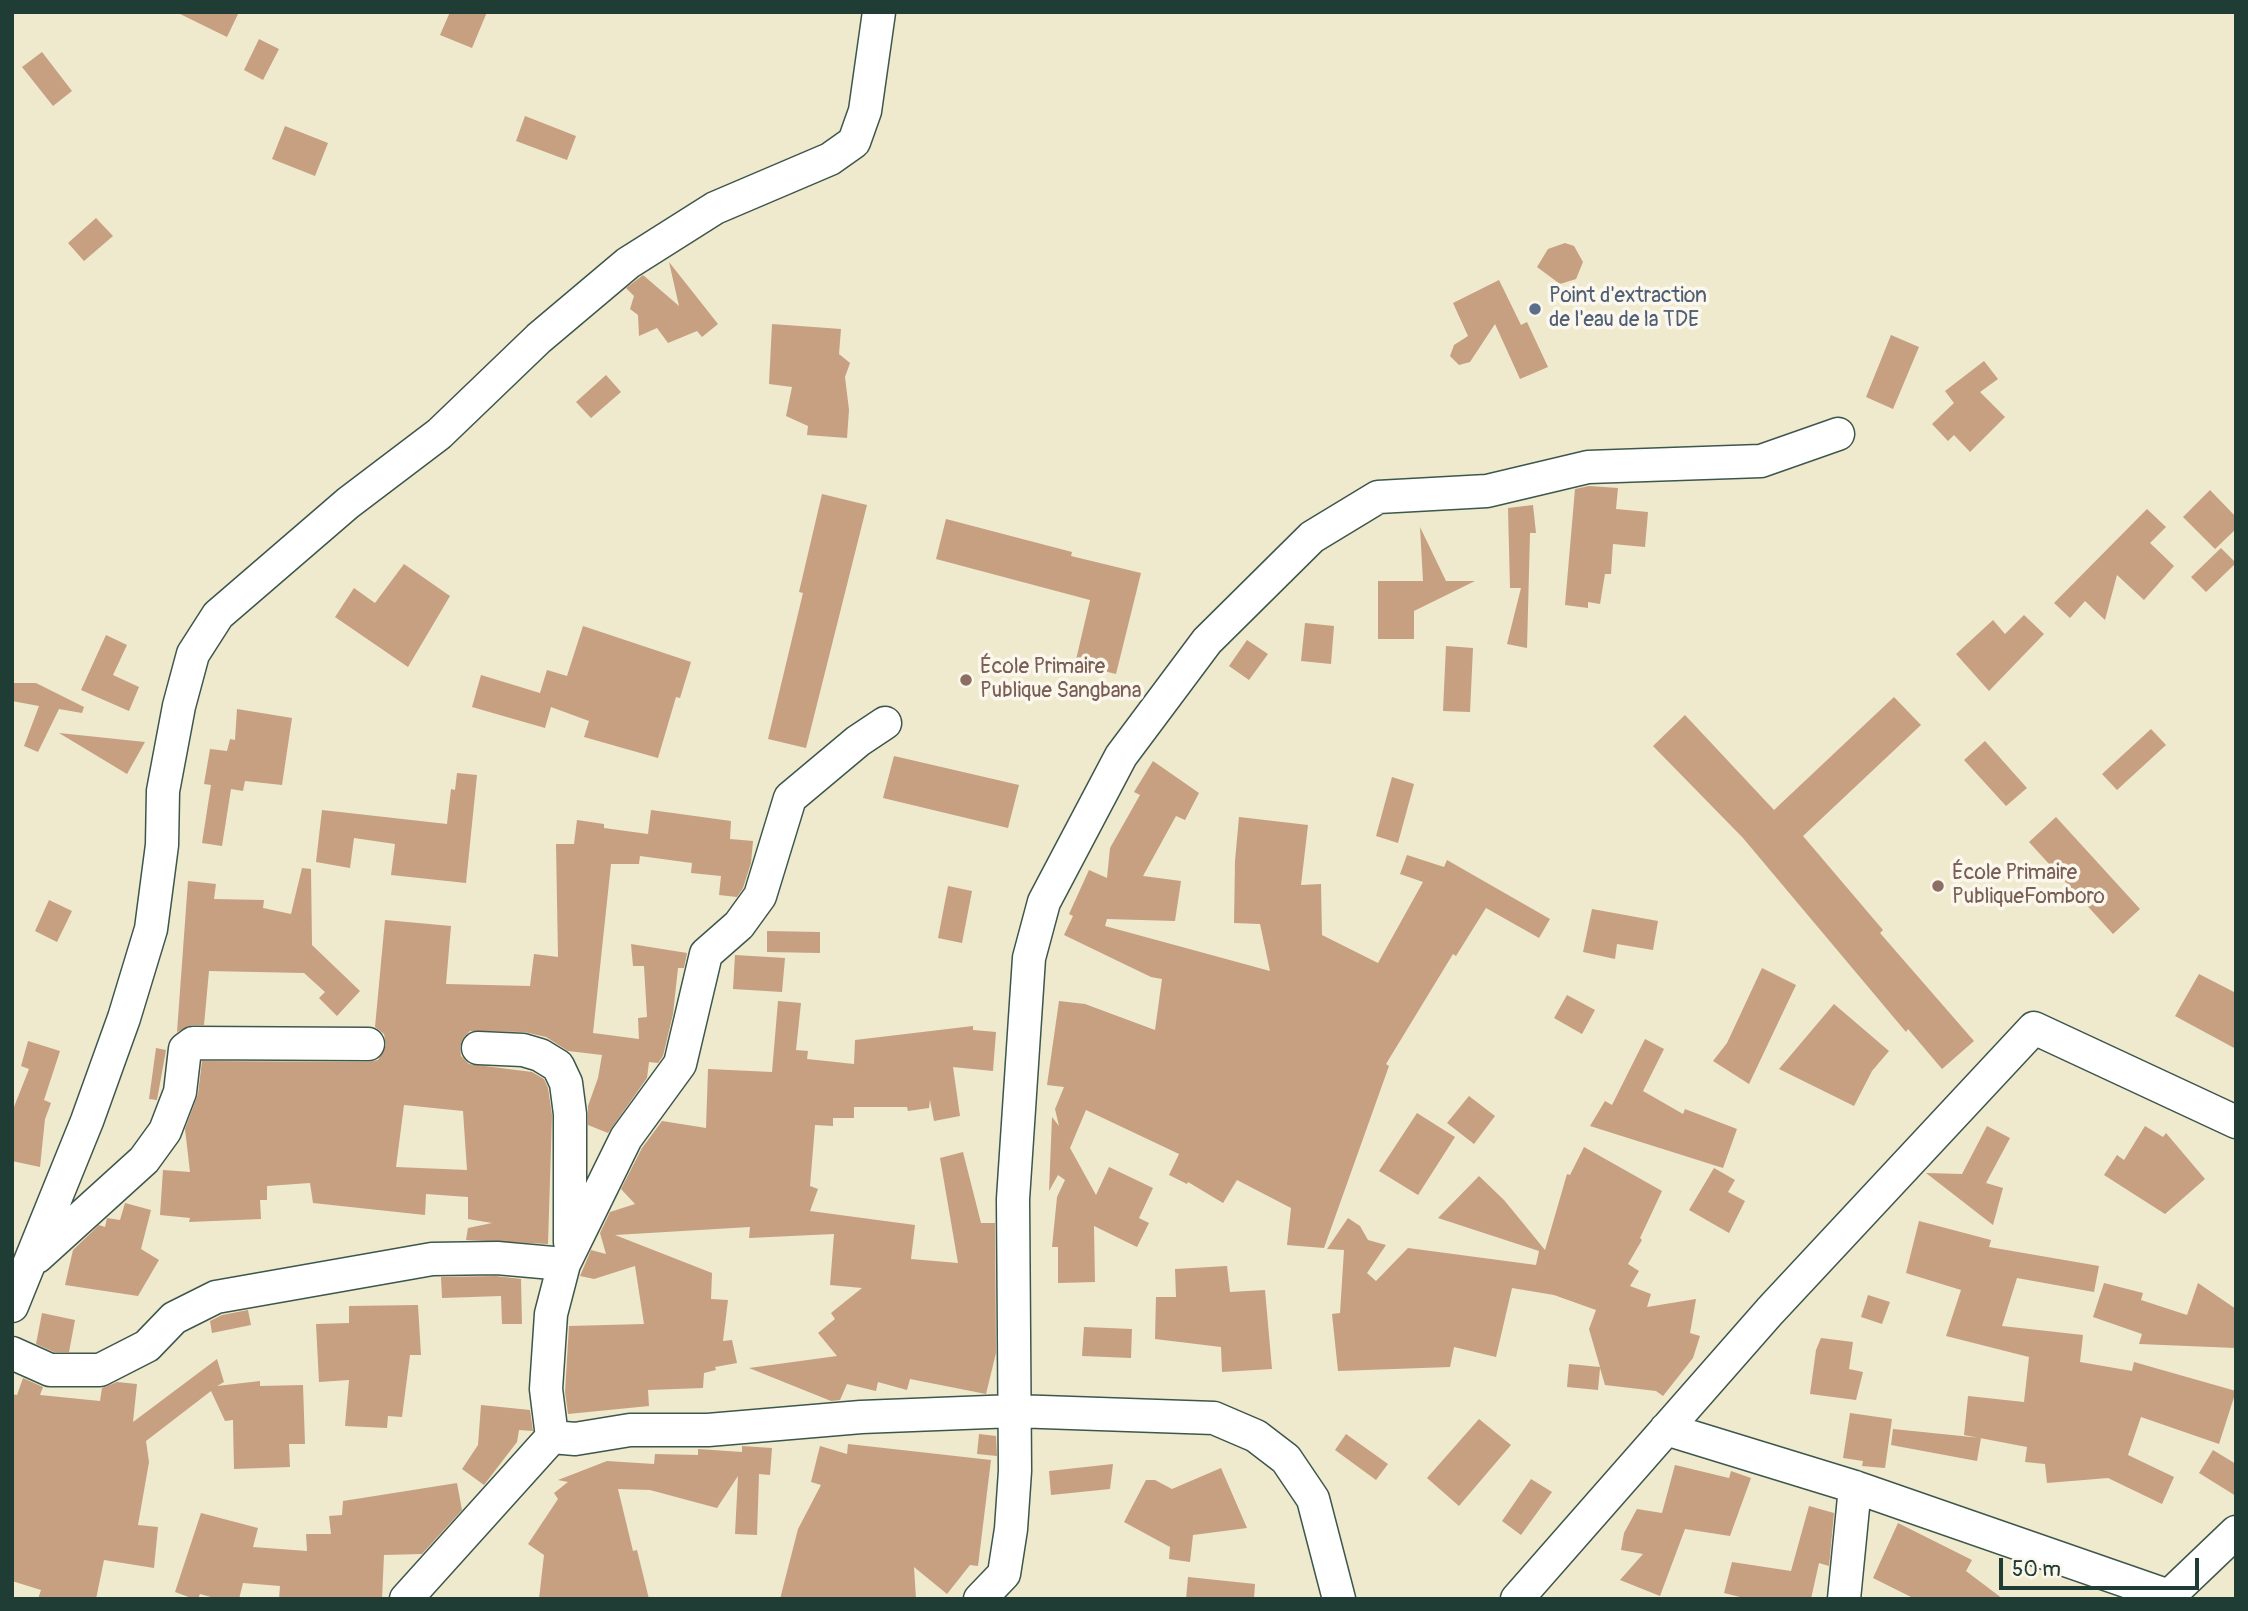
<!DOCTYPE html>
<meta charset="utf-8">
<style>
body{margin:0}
#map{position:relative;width:2248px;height:1611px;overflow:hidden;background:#efe9ce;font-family:Pangolin,sans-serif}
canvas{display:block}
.frame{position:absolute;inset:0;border:14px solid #1f3d34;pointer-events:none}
.scale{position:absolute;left:1999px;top:1558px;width:200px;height:32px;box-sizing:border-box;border:4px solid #1f3d34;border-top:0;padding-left:9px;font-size:21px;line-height:24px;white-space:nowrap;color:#1f3d34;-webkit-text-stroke:5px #fbf7ec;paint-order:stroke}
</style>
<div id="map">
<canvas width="2248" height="1611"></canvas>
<div class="frame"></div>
<div class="scale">50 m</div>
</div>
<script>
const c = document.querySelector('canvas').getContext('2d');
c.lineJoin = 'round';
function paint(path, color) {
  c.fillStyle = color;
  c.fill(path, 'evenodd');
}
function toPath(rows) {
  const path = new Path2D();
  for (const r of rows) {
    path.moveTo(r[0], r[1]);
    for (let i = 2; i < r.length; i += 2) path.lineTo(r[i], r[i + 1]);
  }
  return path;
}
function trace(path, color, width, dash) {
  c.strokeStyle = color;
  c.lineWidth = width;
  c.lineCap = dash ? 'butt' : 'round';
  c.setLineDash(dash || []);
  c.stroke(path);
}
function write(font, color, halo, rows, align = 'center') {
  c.font = font + ' Pangolin,sans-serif';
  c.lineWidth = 7;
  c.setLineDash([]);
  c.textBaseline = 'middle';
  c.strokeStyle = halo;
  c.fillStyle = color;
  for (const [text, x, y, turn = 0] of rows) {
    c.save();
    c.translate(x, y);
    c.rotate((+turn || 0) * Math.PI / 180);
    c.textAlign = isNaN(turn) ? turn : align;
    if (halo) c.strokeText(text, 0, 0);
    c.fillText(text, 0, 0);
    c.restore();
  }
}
paint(toPath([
 [176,12,239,12,227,37],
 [450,12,487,12,472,48,440,35],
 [259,39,279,49,263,80,244,70],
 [42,52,72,91,53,106,22,67],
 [525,116,576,136,567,160,516,141],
 [285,126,328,143,315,176,272,159],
 [96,218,113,236,84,261,68,243],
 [1565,243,1574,246,1583,262,1576,279,1560,284,1537,267,1548,249],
 [669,262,718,324,702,337,697,331,668,343,657,328,639,336,638,315,630,309,634,296,626,288,643,275,679,306],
 [1499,280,1521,325,1527,322,1548,367,1520,379,1495,324,1470,362,1459,365,1450,356,1454,345,1468,336,1453,303],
 [772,324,841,329,839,354,850,363,845,377,849,410,847,438,807,435,808,426,786,416,792,387,769,384],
 [1891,335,1919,347,1893,409,1866,397],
 [1984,361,1998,379,1980,392,2005,417,1970,452,1954,435,1948,441,1932,424,1954,403,1945,391],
 [606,375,621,392,591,418,576,402],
 [1589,486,1618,488,1616,509,1648,512,1645,547,1613,544,1611,574,1605,574,1600,604,1588,602,1588,608,1565,605,1575,489],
 [2210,490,2236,517,2236,529,2215,549,2183,517],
 [822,494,867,505,806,748,768,739,803,593,799,592],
 [1533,505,1536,533,1530,533,1527,648,1507,644,1521,588,1510,588,1508,508],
 [2147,509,2166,527,2150,543,2174,566,2144,600,2117,575,2105,620,2085,601,2070,618,2054,603],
 [946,519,1072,552,1071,556,1141,573,1116,674,1075,664,1090,600,936,559],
 [1420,527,1446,581,1475,581,1414,611,1414,639,1378,639,1378,581,1423,581],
 [2221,548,2236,563,2206,592,2191,577],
 [404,564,450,596,408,667,335,617,354,588,375,603],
 [2024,615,2044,634,1989,691,1956,654,1993,620,2005,634],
 [1305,623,1334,626,1331,664,1301,661],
 [583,626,691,662,680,698,676,697,658,758,584,737,589,721,551,707,545,728,472,707,481,675,540,693,547,670,567,676],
 [106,635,127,645,113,675,139,687,129,711,81,690],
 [1247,640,1268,654,1249,680,1229,666],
 [1446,646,1473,648,1470,712,1443,711],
 [12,683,36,683,84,707,82,713,59,709,38,752,24,746,39,706,12,701],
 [1894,697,1921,725,1803,836,1883,930,1880,933,1974,1041,1942,1069,1908,1029,1906,1032,1743,838,1653,746,1685,715,1774,810],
 [237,709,292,718,282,785,245,781,243,791,231,789,222,846,202,843,211,785,204,784,210,749,227,751,230,739,235,740],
 [2151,729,2166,745,2117,790,2102,774],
 [59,733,145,742,127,774],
 [1985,741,2027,788,2006,806,1964,760],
 [894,756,1019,785,1008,828,883,798],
 [1153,761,1199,793,1185,820,1176,816,1143,876,1181,881,1175,921,1107,919,1105,926,1270,971,1260,924,1234,923,1235,861,1239,817,1308,825,1301,885,1321,884,1322,935,1378,963,1423,882,1400,874,1407,855,1444,867,1447,860,1550,919,1539,938,1486,908,1456,956,1453,954,1386,1064,1389,1066,1324,1248,1287,1245,1291,1208,1237,1180,1223,1203,1188,1182,1187,1184,1169,1175,1179,1154,1086,1110,1070,1148,1096,1195,1109,1167,1153,1188,1139,1218,1149,1223,1137,1247,1094,1226,1095,1282,1058,1283,1058,1247,1052,1247,1057,1197,1065,1180,1058,1175,1049,1191,1052,1117,1059,1126,1055,1109,1064,1087,1047,1085,1059,1001,1085,1004,1155,1030,1162,979,1151,977,1064,935,1073,916,1069,914,1089,870,1107,878,1110,848,1140,795,1134,792],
 [457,773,477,775,466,883,391,875,395,844,354,838,350,868,316,862,322,810,447,824,451,789,455,790],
 [1392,777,1414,784,1398,843,1376,836],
 [651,810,731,821,730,839,753,841,751,863,743,888,737,897,719,895,721,876,691,873,692,863,640,856,639,864,611,864,593,1033,639,1039,638,1018,647,1017,644,966,633,966,631,944,687,953,684,968,678,968,673,1014,663,1056,658,1063,649,1062,647,1078,608,1133,588,1125,588,1106,598,1078,602,1055,568,1051,546,1037,524,1032,470,1031,463,1038,460,1047,461,1056,469,1064,532,1072,544,1079,548,1088,552,1115,548,1244,466,1240,468,1228,492,1223,468,1219,468,1197,426,1194,425,1215,313,1203,310,1183,267,1186,267,1200,260,1200,261,1219,189,1222,190,1218,160,1215,163,1170,190,1172,185,1129,198,1094,202,1061,368,1062,378,1060,386,1045,384,1034,375,1027,385,920,451,926,446,984,530,986,534,954,558,957,556,844,574,844,577,820,604,824,604,828,648,834],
 [404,1105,463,1111,467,1170,396,1167],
 [2056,817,2140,909,2113,934,2029,842],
 [302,868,311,869,312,945,360,991,337,1016,319,998,325,992,304,973,209,971,204,1025,192,1025,177,1032,188,881,216,884,214,899,264,900,263,908,291,914],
 [948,886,972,891,962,943,938,938],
 [49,900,72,911,57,942,35,931],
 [1592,909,1658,921,1653,950,1617,944,1615,959,1583,952],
 [767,931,820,932,820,953,767,952],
 [735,955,785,958,782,992,733,989],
 [1762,968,1796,985,1749,1084,1713,1061,1727,1043],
 [2199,974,2236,993,2236,1049,2175,1016],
 [1567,995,1595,1010,1582,1034,1554,1018],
 [778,1001,801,1003,796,1050,808,1051,807,1059,854,1064,855,1040,973,1026,973,1030,996,1032,993,1071,953,1067,960,1116,934,1121,930,1100,929,1108,908,1111,907,1107,854,1107,854,1118,833,1118,833,1126,815,1125,810,1186,818,1189,810,1211,915,1225,911,1259,958,1263,940,1158,963,1152,981,1223,995,1223,996,1353,986,1394,910,1379,907,1390,878,1382,876,1391,847,1384,840,1400,831,1401,749,1368,837,1356,818,1333,835,1319,831,1313,862,1288,830,1285,834,1234,749,1238,750,1227,615,1235,712,1273,711,1299,728,1300,723,1341,732,1340,737,1363,715,1367,716,1370,704,1373,703,1388,648,1390,649,1406,568,1414,565,1392,569,1326,644,1324,635,1266,594,1279,580,1276,591,1250,606,1254,600,1233,610,1212,635,1204,621,1189,642,1148,662,1121,706,1128,708,1069,772,1072],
 [1834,1004,1889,1051,1872,1071,1854,1106,1779,1069],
 [1645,1039,1664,1049,1643,1091,1683,1114,1685,1109,1737,1129,1723,1168,1590,1126,1605,1101,1612,1105],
 [28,1041,60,1051,44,1100,51,1103,45,1119,40,1167,12,1161,12,1112,29,1069,21,1066],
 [156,1048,166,1050,157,1100,149,1099],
 [1469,1096,1495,1116,1474,1144,1447,1123],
 [1417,1113,1455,1137,1418,1195,1379,1171],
 [1987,1126,2010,1138,1986,1183,2003,1188,1993,1225,1926,1173,1962,1174],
 [2145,1126,2163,1137,2166,1133,2205,1179,2165,1214,2104,1175,2117,1155,2124,1160],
 [1584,1147,1662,1191,1640,1238,1642,1240,1628,1264,1639,1271,1630,1286,1651,1294,1647,1307,1696,1299,1690,1333,1700,1336,1693,1358,1663,1396,1656,1391,1605,1385,1600,1368,1598,1390,1567,1387,1569,1364,1600,1367,1589,1329,1596,1310,1554,1295,1512,1288,1496,1357,1454,1347,1450,1367,1338,1371,1332,1314,1340,1313,1344,1250,1327,1249,1348,1218,1360,1226,1368,1240,1386,1245,1367,1273,1376,1281,1408,1248,1536,1265,1539,1251,1438,1218,1479,1176,1504,1200,1545,1250,1567,1174,1570,1175],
 [1714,1168,1735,1180,1728,1192,1745,1201,1729,1233,1689,1210],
 [125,1203,151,1210,141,1249,159,1260,138,1296,65,1285,73,1250,99,1225,105,1227,107,1218,120,1220],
 [1919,1221,1991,1240,1989,1247,2099,1266,2094,1292,2017,1278,2002,1326,2083,1335,2080,1362,2132,1371,2134,1362,2236,1391,2219,1444,2141,1417,2128,1455,2174,1477,2162,1504,2108,1478,2047,1483,2045,1464,2025,1462,2027,1447,1964,1435,1968,1396,2024,1402,2029,1357,1946,1336,1961,1290,1906,1273],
 [1227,1266,1230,1292,1265,1290,1272,1369,1222,1372,1221,1347,1155,1339,1156,1297,1176,1297,1175,1269],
 [496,1276,521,1279,522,1324,502,1324,501,1296,442,1298,441,1277],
 [2104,1283,2143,1293,2141,1300,2187,1315,2198,1283,2236,1309,2236,1348,2139,1344,2142,1334,2093,1317],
 [1868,1295,1890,1302,1882,1324,1861,1317],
 [418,1305,421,1355,410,1355,402,1417,388,1416,387,1428,345,1426,349,1380,319,1382,316,1324,349,1323,349,1306],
 [248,1310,251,1325,212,1333,210,1321,222,1315],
 [42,1313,75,1320,69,1352,54,1352,36,1344],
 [1084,1327,1132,1329,1131,1358,1082,1356],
 [1821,1338,1853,1342,1849,1369,1863,1372,1856,1400,1810,1394,1816,1350],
 [217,1359,224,1382,217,1386,260,1381,260,1386,303,1385,305,1444,289,1444,290,1467,234,1469,233,1420,225,1421,211,1391,146,1441,149,1462,138,1525,158,1527,154,1568,104,1560,96,1599,38,1599,41,1590,12,1581,12,1394,17,1395,23,1378,43,1387,40,1395,100,1401,102,1388,117,1382,137,1384,133,1422],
 [481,1405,530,1410,533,1431,519,1430,517,1442,484,1485,462,1469,478,1445],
 [1850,1413,1892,1419,1885,1468,1862,1466,1863,1461,1843,1458],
 [1479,1419,1511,1445,1459,1506,1427,1478],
 [1893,1429,1981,1438,1977,1461,1891,1445],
 [979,1434,996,1436,997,1456,977,1454],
 [1346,1434,1388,1464,1376,1480,1335,1450],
 [848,1444,991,1460,978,1566,970,1565,947,1594,914,1567,916,1599,780,1599,798,1529,821,1485,811,1482,820,1446,847,1454],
 [742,1446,772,1448,770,1475,759,1474,757,1535,735,1534,738,1476,717,1508,650,1490,618,1489,633,1551,637,1550,649,1599,539,1599,544,1555,528,1544,558,1499,554,1493,568,1482,558,1480,607,1461,654,1464,655,1454,698,1455,698,1449,742,1452],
 [2213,1450,2236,1464,2236,1496,2199,1473],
 [1113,1464,1110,1489,1051,1495,1049,1471],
 [1675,1465,1729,1478,1731,1471,1751,1478,1730,1536,1685,1529,1660,1596,1620,1580,1643,1554,1621,1550,1624,1533,1637,1509,1662,1513],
 [1221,1468,1247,1528,1193,1535,1190,1562,1169,1559,1170,1547,1124,1522,1146,1480,1155,1480,1172,1489],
 [1531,1479,1552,1492,1521,1535,1502,1521],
 [457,1483,462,1510,422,1554,384,1555,382,1599,279,1599,280,1586,243,1583,239,1599,218,1599,200,1594,198,1599,194,1599,175,1592,201,1513,258,1528,253,1547,307,1551,306,1534,331,1534,329,1516,342,1515,343,1501],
 [1809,1506,1834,1513,1829,1566,1819,1563,1811,1599,1748,1599,1724,1593,1732,1562,1791,1571],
 [1898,1523,1972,1560,1966,1571,2003,1599,1915,1599,1873,1578],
 [1188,1577,1255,1584,1254,1599,1186,1599]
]), '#c6a081');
const minor = toPath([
 [478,1048,523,1050,540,1055,558,1066,566,1083,570,1114,570,1242],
 [37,1257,144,1160,165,1131,180,1092,185,1049,193,1043,368,1044],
 [12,1306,87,1121,124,1018,151,929,162,845,163,791,179,706,193,654,218,615,348,503,439,434,539,338,628,263,715,208,830,159,854,142,865,111,879,12],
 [12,1353,50,1370,100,1370,147,1346,174,1318,216,1297,432,1259,497,1258,564,1264],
 [1666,1429,1855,1487,2169,1596,2236,1532],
 [552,1437,546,1389,551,1314,564,1264,626,1138,680,1064,706,954,739,925,760,896,790,798,858,741,885,723],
 [406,1599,552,1437,575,1439,630,1430,708,1430,861,1417,1014,1411,1214,1418,1256,1436,1286,1459,1313,1499,1339,1599],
 [980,1599,1004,1574,1011,1529,1015,1471,1013,1199,1029,958,1044,902,1121,756,1207,641,1312,537,1378,497,1487,491,1588,467,1761,461,1838,434],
 [1517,1599,1770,1311,2034,1028,2236,1122],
 [1844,1599,1855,1487]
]);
trace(minor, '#3e574b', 35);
trace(minor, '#fff', 32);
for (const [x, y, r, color] of [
 [1535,309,7,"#5c6f8a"],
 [966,680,7,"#8d6e63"],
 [1938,886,7,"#8d6e63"]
]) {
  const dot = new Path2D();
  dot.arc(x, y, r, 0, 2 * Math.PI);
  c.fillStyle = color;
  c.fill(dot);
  trace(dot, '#fbf7ec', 2.5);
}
write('21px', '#4e5e75', '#fbf7ec', [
 ["Point d'extraction",1549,297],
 ["de l'eau de la TDE",1549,321]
], 'left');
write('21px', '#785e54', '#fbf7ec', [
 ["École Primaire",980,668],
 ["Publique Sangbana",980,692],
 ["École Primaire",1952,874],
 ["PubliqueFomboro",1952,898]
], 'left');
</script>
